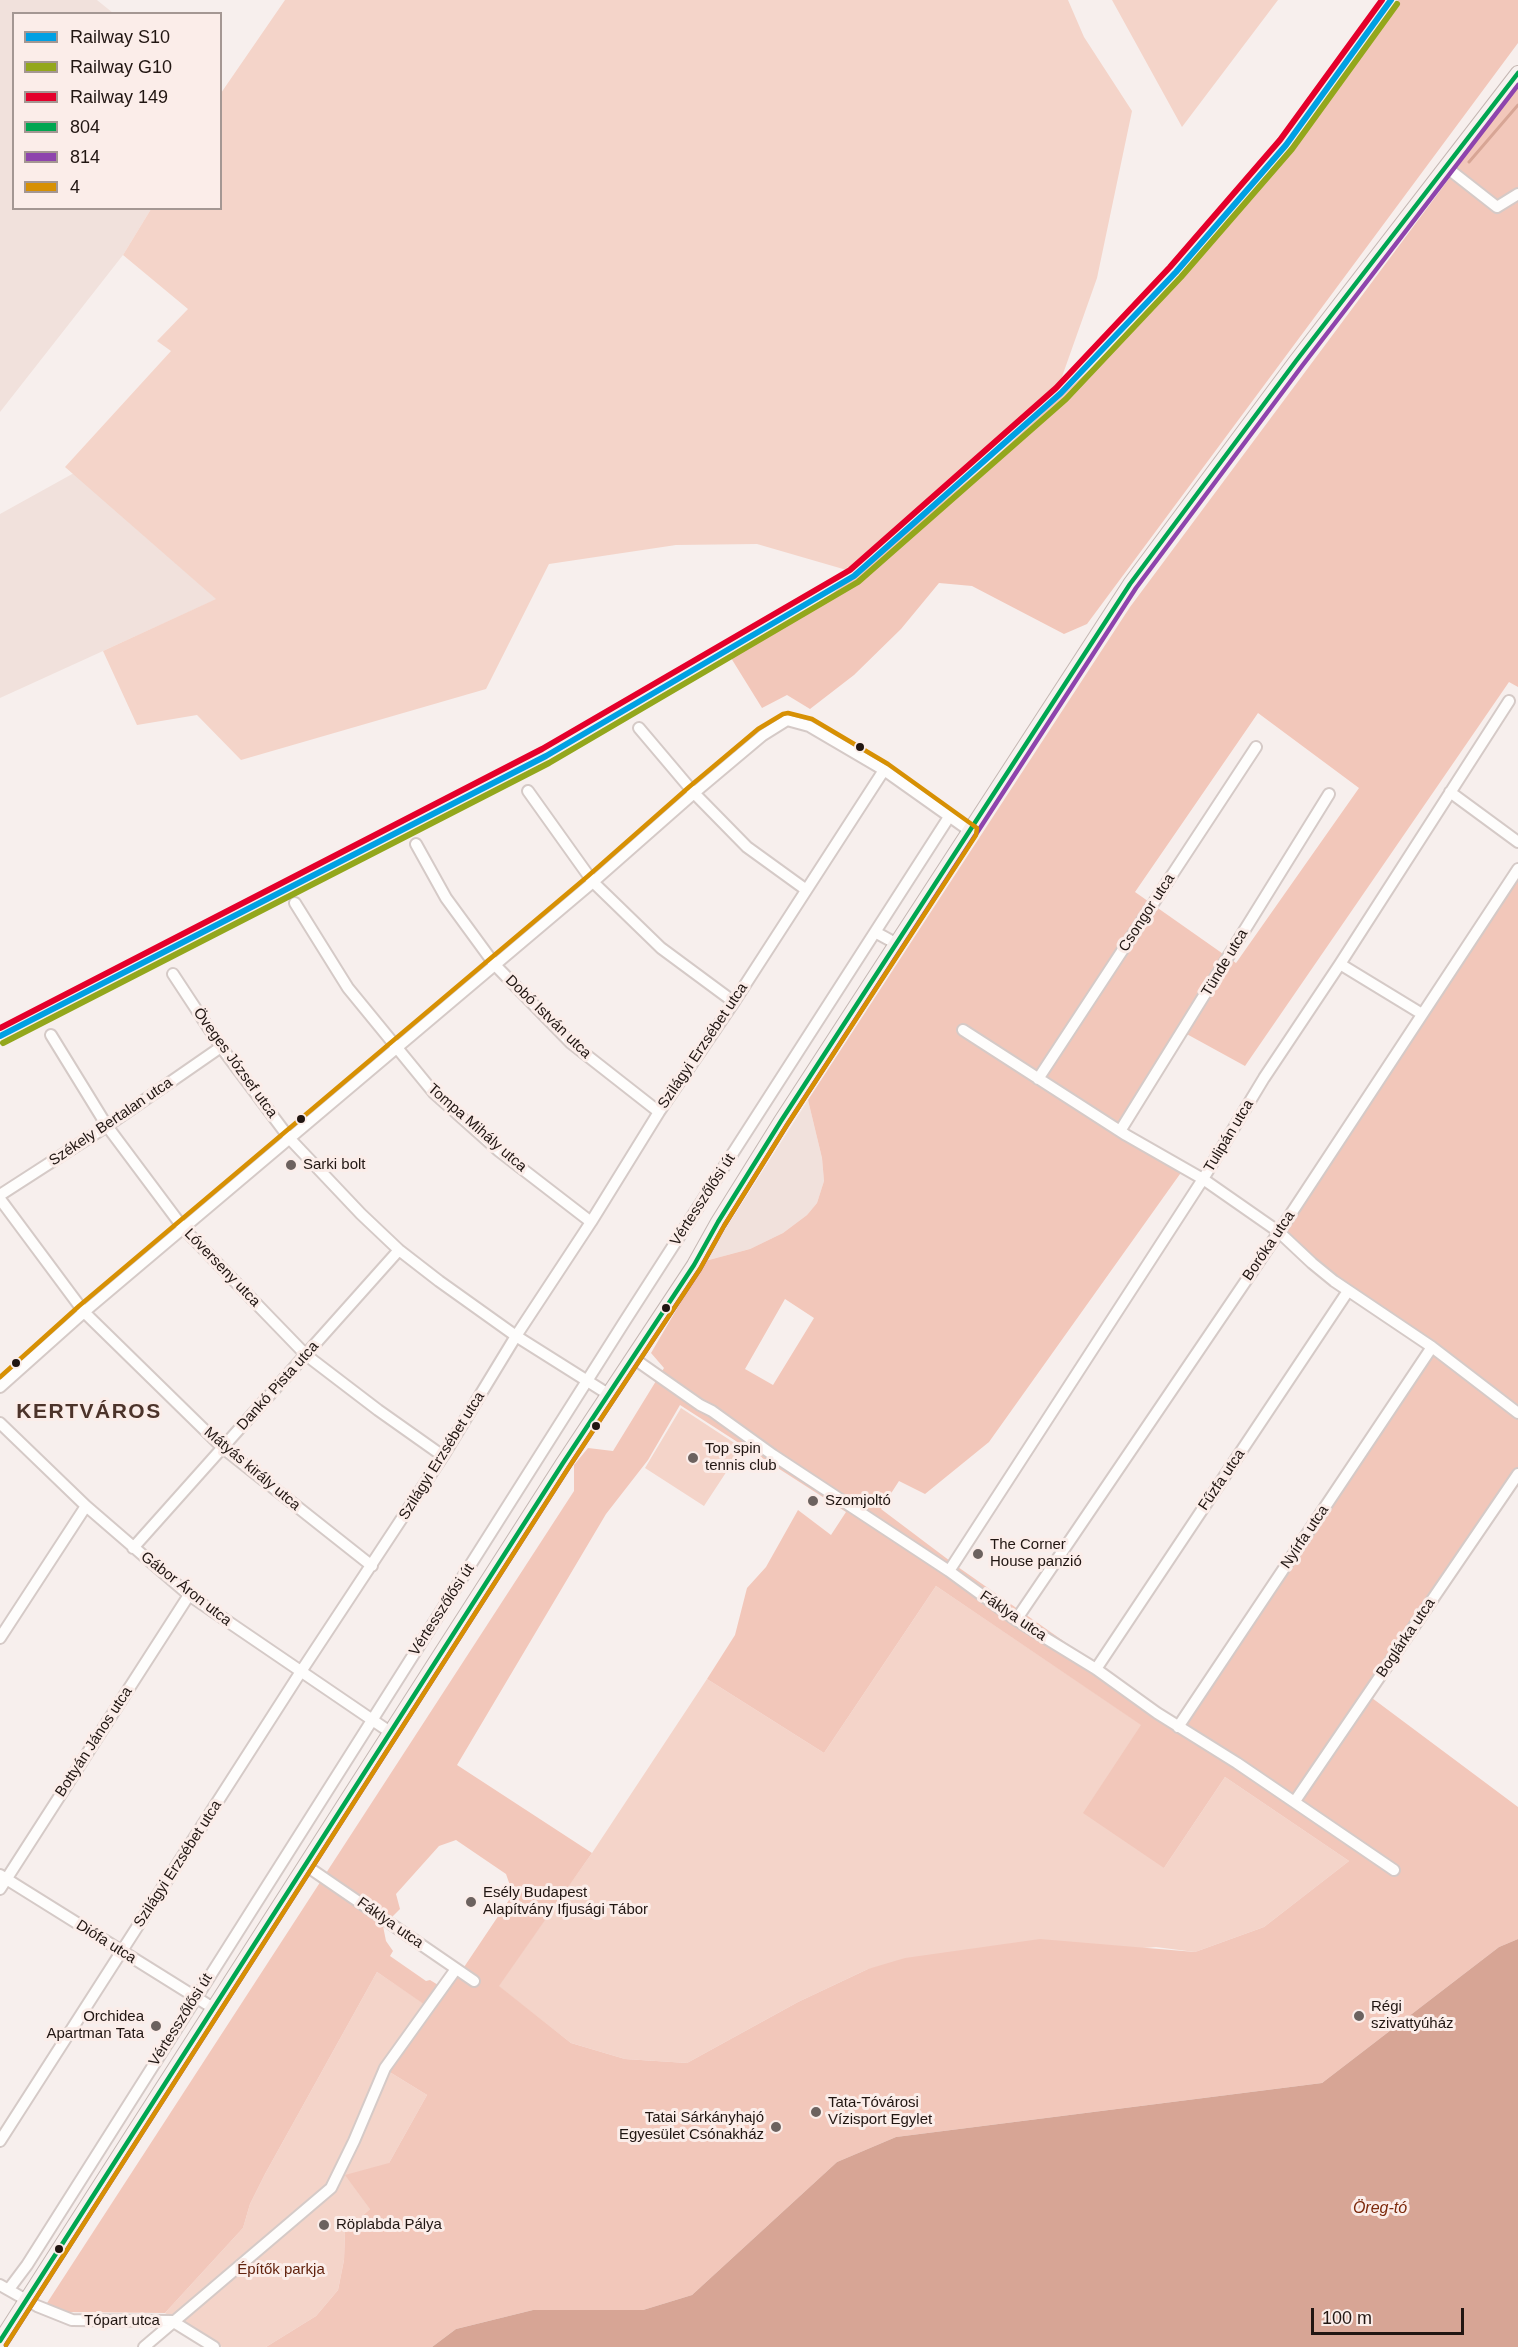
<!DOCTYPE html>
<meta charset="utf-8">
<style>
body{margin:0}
#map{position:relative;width:1518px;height:2347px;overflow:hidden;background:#f7efed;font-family:Helvetica,sans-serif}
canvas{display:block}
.legend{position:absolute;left:12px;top:12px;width:210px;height:198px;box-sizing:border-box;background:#fbede9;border:2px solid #a49793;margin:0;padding:8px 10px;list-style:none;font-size:18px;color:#211612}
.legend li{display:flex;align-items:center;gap:12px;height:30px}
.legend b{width:30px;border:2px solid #a49793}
.scale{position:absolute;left:1311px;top:2308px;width:153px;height:27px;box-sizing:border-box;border:3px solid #211612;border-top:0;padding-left:8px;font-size:18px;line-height:21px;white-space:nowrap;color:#211612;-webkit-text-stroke:4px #fbede9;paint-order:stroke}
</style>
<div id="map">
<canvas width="1518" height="2347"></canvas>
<ul class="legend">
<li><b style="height:8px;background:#00a0e3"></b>Railway S10</li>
<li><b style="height:8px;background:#93a71c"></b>Railway G10</li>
<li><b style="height:8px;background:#e4002b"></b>Railway 149</li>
<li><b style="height:8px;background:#00a651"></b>804</li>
<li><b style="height:8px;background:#8e44ad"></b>814</li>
<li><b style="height:8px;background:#d79003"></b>4</li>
</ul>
<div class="scale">100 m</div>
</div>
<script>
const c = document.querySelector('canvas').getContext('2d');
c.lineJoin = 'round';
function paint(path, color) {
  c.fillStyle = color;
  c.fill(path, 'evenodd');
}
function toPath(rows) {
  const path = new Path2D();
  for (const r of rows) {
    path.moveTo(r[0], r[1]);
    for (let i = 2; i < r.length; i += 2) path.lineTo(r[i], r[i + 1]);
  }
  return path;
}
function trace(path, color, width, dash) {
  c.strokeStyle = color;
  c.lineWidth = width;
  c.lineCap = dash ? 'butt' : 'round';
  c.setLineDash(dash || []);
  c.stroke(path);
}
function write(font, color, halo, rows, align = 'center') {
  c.font = font + ' Helvetica,sans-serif';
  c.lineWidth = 6;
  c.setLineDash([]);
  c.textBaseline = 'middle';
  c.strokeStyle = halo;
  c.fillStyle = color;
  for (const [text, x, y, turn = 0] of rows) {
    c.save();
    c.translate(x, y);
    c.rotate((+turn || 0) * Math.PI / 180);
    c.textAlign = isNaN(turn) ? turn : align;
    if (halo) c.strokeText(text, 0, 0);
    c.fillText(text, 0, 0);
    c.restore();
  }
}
paint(toPath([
 [0,0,97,0,113,13,14,14,14,208,151,209,123,255,0,412],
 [74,473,217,599,0,698,0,514],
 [808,1100,822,1158,824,1181,817,1203,807,1215,783,1233,750,1249,705,1261]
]), '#f1e1dc');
paint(toPath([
 [285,0,1068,0,1084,37,1132,111,1097,278,1058,388,850,571,757,544,676,545,549,564,486,689,241,760,197,715,137,725,103,651,216,599,65,467,171,351,157,341,188,309,123,255,151,209,220,208,221,93],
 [1112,0,1278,0,1182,127],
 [681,1408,742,1448,704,1506,645,1468],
 [936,1586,1142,1725,1164,1868,1225,1777,1349,1861,1264,1927,1195,1952,1156,1947,868,1969,798,2002,687,2063,625,2059,571,2043,498,1986,592,1853,707,1679,824,1753],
 [377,1972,429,2007,388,2071,427,2095,389,2163,370,2209,345,2231,344,2260,338,2290,316,2316,266,2347,222,2347,165,2313,243,2228,250,2204,265,2174]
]), '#f4d4c9');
paint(toPath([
 [1398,0,1518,0,1518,43,1087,624,1064,634,972,586,939,583,901,629,854,675,810,709,787,695,762,708,731,658,833,593,881,554,992,460,1126,336,1284,155],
 [1518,86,1518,687,1509,682,1245,1066,1183,1032,1119,1124,1185,1167,989,1442,925,1494,899,1481,881,1509,958,1567,1183,1725,1432,1347,1348,1291,1279,1232,1518,866,1518,1479,1372,1698,1518,1807,1518,1939,1499,1947,1322,2083,896,2137,837,2162,692,2295,643,2310,533,2310,456,2329,432,2347,266,2347,316,2316,338,2290,344,2260,345,2231,370,2209,345,2175,389,2163,427,2095,388,2071,428,2007,377,1972,265,2174,250,2204,243,2228,165,2313,66,2312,47,2303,574,1491,574,1465,588,1448,613,1451,664,1368,651,1353,705,1261,750,1249,783,1233,807,1215,817,1203,824,1181,822,1158,808,1100,1130,607],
 [1258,713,1359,788,1236,963,1135,892],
 [785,1299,814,1318,773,1385,745,1369],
 [680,1405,846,1512,831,1535,798,1510,766,1567,747,1588,735,1635,707,1679,824,1753,936,1586,1141,1725,1083,1813,1164,1868,1225,1777,1349,1861,1264,1927,1195,1952,1040,1939,905,1958,868,1969,798,2002,687,2063,625,2059,571,2043,499,1986,592,1853,457,1765,606,1514,648,1460],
 [456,1840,506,1874,513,1894,448,1991,430,1980,426,1981,390,1956,393,1951,386,1941,383,1926,400,1909,396,1894,439,1846]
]), '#f2c7ba');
paint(toPath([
 [1518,1939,1518,2347,432,2347,456,2329,533,2310,643,2310,692,2295,837,2162,896,2137,1322,2083,1499,1947]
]), '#d7a595');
trace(toPath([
 [1469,162,1518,105]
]), '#d7a595', 3);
const minor = toPath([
 [1446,167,1497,207,1518,194],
 [639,728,694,793,747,847,805,889],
 [528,791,593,882,661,948,734,1002],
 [1450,792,1518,842],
 [416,844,446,898,495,965,571,1043,659,1112],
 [295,903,348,988,434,1093,499,1151,591,1222],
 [875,932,897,944],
 [1340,964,1422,1014],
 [173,974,221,1047,290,1139,361,1214,399,1250,439,1281,516,1336,608,1394],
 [963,1030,1126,1135,1203,1179,1279,1232,1312,1263,1334,1281,1432,1347,1518,1413],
 [51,1035,107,1126,184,1229,306,1355,378,1410,443,1456],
 [1038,1079,1256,747],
 [1120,1131,1329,794],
 [0,1195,107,1126,221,1047],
 [0,1199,84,1312,223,1448,372,1566],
 [633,1358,700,1405,712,1411,773,1455,949,1571,1016,1620,1096,1669,1157,1713,1237,1763,1394,1870],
 [0,1387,84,1312,593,882,694,793,763,735,787,720,809,726,884,770,970,831],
 [0,1423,86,1506,189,1595,390,1732],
 [133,1548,399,1250],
 [949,1571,1203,1179,1264,1078,1340,964,1509,701],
 [1016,1620,1279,1232,1518,869],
 [0,1638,86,1506],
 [1096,1669,1348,1291],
 [1178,1727,1432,1347],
 [1295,1801,1518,1474],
 [305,1865,474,1981],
 [0,1875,213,2008],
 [0,1889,189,1595],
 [0,2141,300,1673,443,1456,516,1336,591,1222,659,1112,734,1002,884,770],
 [0,2285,37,2306,72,2320,172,2321,214,2347],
 [9,2289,27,2265,623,1324,949,817],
 [144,2347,331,2188,354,2141,385,2068,456,1969]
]);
const major = toPath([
 [0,2341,563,1463,694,1265,718,1222,781,1121,1130,584,1296,361,1518,73]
]);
trace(minor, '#d5cac7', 14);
trace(major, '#c4b6b2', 16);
trace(minor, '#fefdfc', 10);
trace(major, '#f7f1ef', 14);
trace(toPath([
 [0,2341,563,1463,694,1265,718,1222,781,1121,1130,584,1296,361,1518,73]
]), '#00a651', 4.5);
trace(toPath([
 [6,2345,569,1467,700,1269,724,1226,787,1125,1136,588,1302,366,1518,85]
]), '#8e44ad', 4.5);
trace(toPath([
 [0,1377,79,1306,588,876,689,787,758,729,783,714,788,713,812,719,888,764,977,828,976,835,787,1125,724,1226,700,1269,569,1467,6,2345]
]), '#d79003', 4.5);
trace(toPath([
 [0,1036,546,756,854,576,1061,393,1176,272,1286,145,1391,0]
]), '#00a0e3', 6);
trace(toPath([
 [3,1043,549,763,858,582,1066,399,1181,277,1292,149,1397,4]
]), '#93a71c', 6);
trace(toPath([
 [0,1028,542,749,850,570,1056,388,1170,267,1280,140,1382,0]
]), '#e4002b', 6);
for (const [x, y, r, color] of [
 [860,747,5,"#211612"],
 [301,1119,5,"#211612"],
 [291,1165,6,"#6c625f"],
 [666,1308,5,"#211612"],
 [16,1363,5,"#211612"],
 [596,1426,5,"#211612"],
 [693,1458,6,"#6c625f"],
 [813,1501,6,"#6c625f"],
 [978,1554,6,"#6c625f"],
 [471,1902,6,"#6c625f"],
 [1359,2016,6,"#6c625f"],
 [156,2026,6,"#6c625f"],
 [816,2112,6,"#6c625f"],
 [776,2127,6,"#6c625f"],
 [324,2225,6,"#6c625f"],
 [59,2249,5,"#211612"]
]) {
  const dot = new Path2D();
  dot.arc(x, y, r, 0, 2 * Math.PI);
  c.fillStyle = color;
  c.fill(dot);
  trace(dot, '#fbede9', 2);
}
write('15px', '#211612', '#fbede9', [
 ["Csongor utca",1147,913,-57],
 ["Tünde utca",1225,963,-59],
 ["Dobó István utca",548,1017,44],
 ["Szilágyi Erzsébet utca",703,1046,-56],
 ["Öveges József utca",235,1063,54],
 ["Székely Bertalan utca",111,1122,-34],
 ["Tompa Mihály utca",477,1128,41],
 ["Tulipán utca",1229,1136,-59],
 ["Vértesszőlősi út",703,1200,-57],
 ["Boróka utca",1269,1246,-56],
 ["Lóverseny utca",222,1268,46],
 ["Dankó Pista utca",278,1386,-48],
 ["Szilágyi Erzsébet utca",442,1456,-58],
 ["Mátyás király utca",252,1469,40],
 ["Fűzfa utca",1222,1480,-56],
 ["Nyírfa utca",1305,1537,-56],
 ["Gábor Áron utca",186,1589,38],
 ["Vértesszőlősi út",442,1610,-57],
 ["Fáklya utca",1013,1616,34],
 ["Boglárka utca",1406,1638,-56],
 ["Bottyán János utca",94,1742,-57],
 ["Szilágyi Erzsébet utca",178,1864,-57],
 ["Fáklya utca",390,1923,35],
 ["Diófa utca",106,1942,32],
 ["Vértesszőlősi út",181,2020,-58],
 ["Tópart utca",122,2321]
]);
write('15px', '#211612', '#fbede9', [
 ["Sarki bolt",303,1165],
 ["Top spin",705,1449],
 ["tennis club",705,1466],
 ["Szomjoltó",825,1501],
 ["The Corner",990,1545],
 ["House panzió",990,1562],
 ["Esély Budapest",483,1893],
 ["Alapítvány Ifjusági Tábor",483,1910],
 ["Régi",1371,2007],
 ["szivattyúház",1371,2024],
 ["Orchidea",144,2017,"right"],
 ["Apartman Tata",144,2034,"right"],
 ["Tata-Tóvárosi",828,2103],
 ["Vízisport Egylet",828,2120],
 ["Tatai Sárkányhajó",764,2118,"right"],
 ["Egyesület Csónakház",764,2135,"right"],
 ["Röplabda Pálya",336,2225]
], 'left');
write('15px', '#62230e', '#fbede9', [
 ["Építők parkja",281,2270]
]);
write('italic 16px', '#7c290b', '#fbede9', [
 ["Öreg-tó",1380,2209]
]);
c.letterSpacing = '1.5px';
write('bold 21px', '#4c332a', '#fbede9', [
 ["KERTVÁROS",89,1412]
]);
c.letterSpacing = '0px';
</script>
